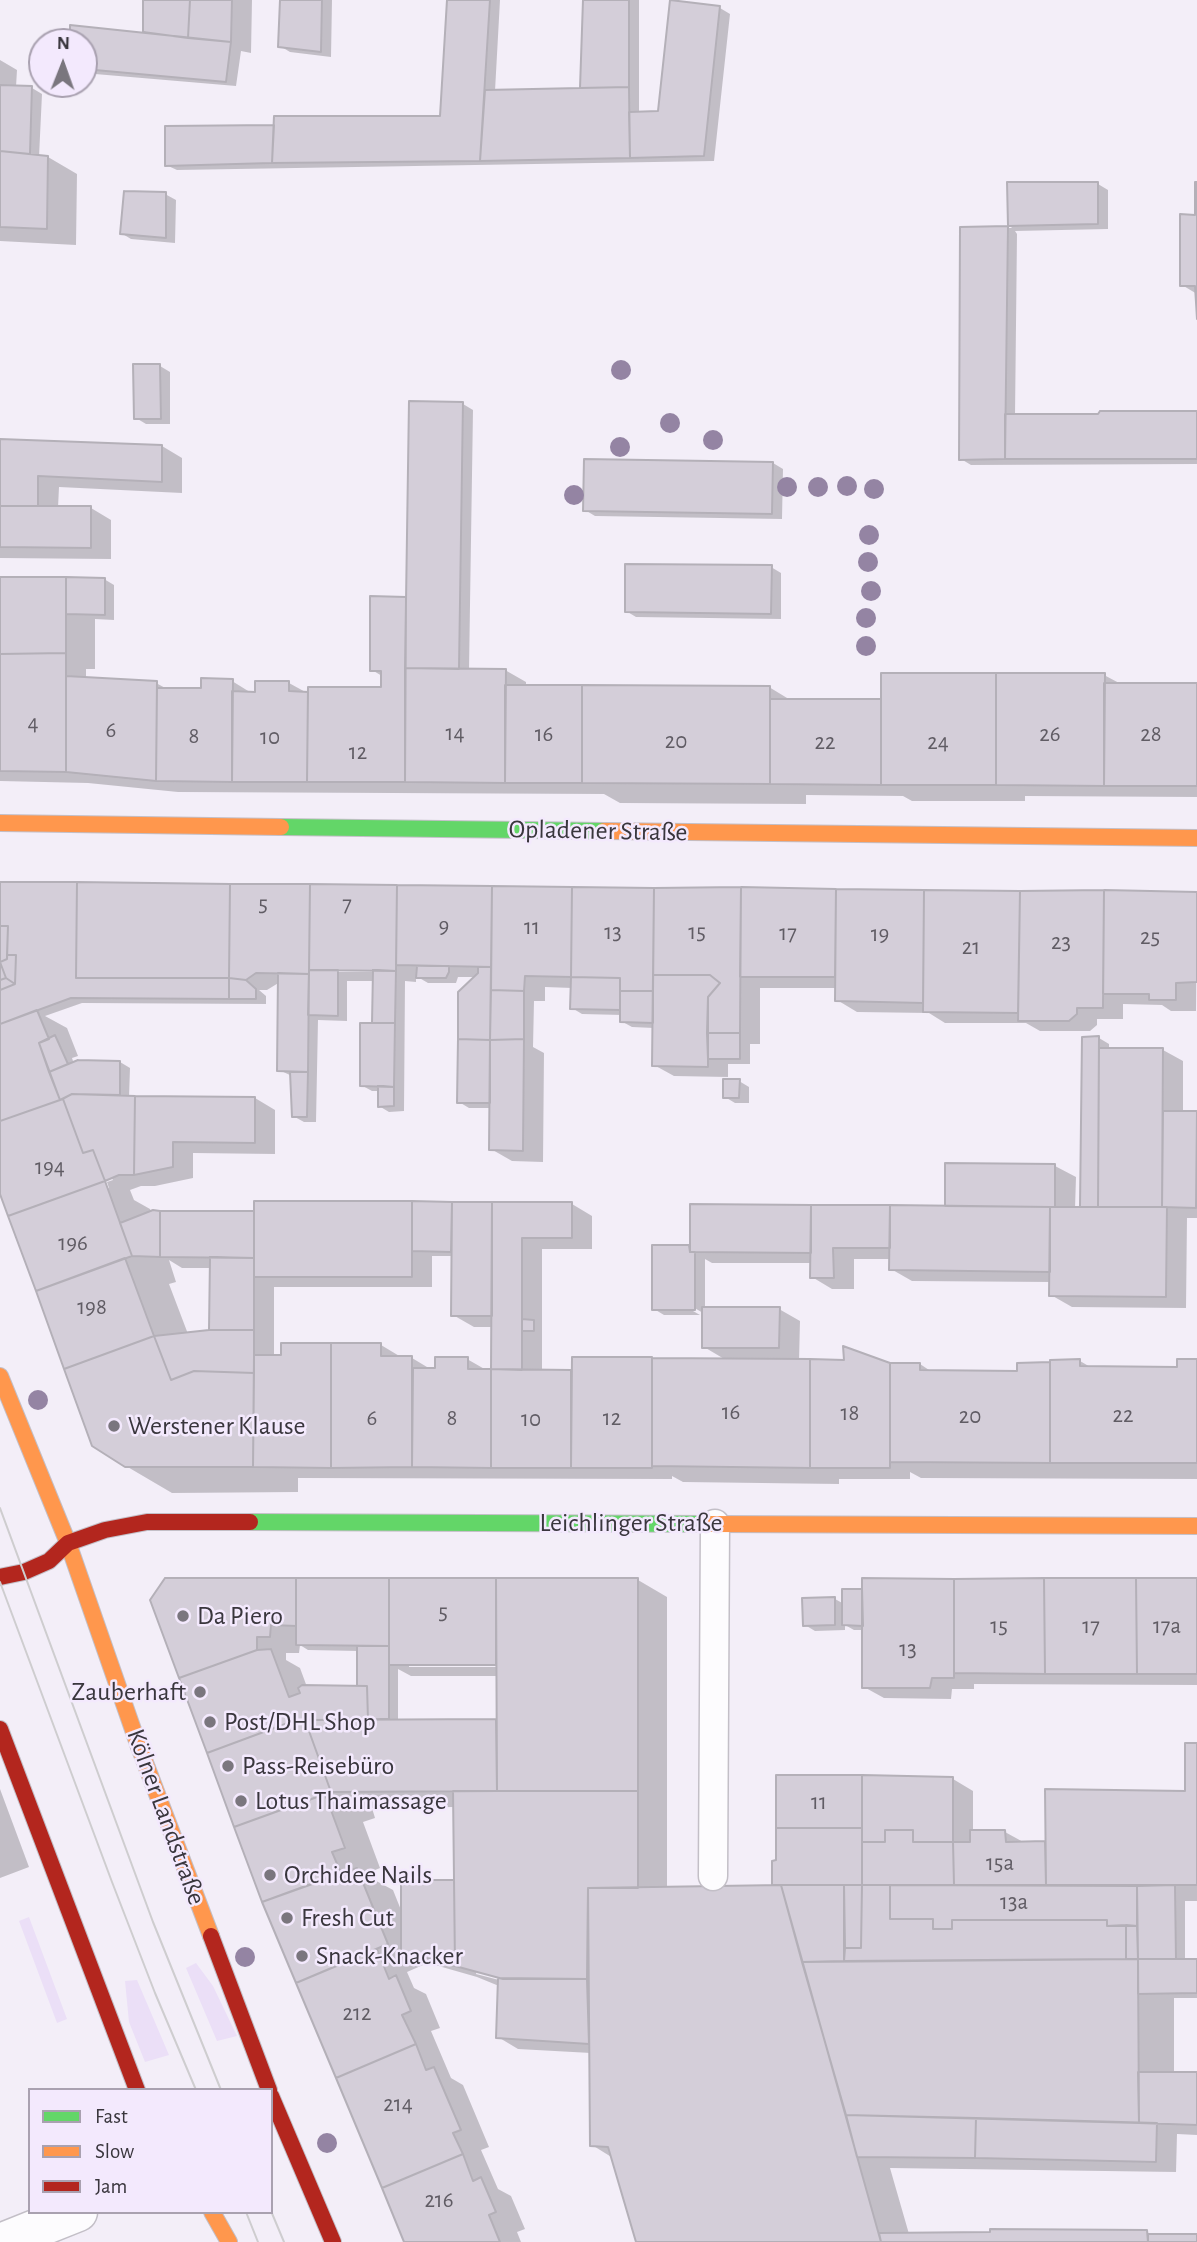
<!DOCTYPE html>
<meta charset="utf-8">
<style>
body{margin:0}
#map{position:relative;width:1197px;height:2242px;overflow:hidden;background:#f3eef8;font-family:"Alegreya Sans",sans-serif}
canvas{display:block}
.legend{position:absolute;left:28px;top:2088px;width:245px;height:126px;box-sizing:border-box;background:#f3e9fd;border:2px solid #a9a1b0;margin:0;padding:9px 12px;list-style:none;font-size:21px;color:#39363d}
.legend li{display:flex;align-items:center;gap:14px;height:35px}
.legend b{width:35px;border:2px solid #a9a1b0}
.north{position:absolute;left:28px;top:28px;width:70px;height:70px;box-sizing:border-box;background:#f3e9fd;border:2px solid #a9a1b0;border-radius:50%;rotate:1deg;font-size:19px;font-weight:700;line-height:28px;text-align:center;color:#39363d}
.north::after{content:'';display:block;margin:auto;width:24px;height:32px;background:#7a767e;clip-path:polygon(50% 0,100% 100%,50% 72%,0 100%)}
</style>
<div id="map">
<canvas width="1197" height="2242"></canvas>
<ul class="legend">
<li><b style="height:9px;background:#63d668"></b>Fast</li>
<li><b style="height:9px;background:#ff974d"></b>Slow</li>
<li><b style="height:9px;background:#b3261e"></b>Jam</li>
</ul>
<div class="north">N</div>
</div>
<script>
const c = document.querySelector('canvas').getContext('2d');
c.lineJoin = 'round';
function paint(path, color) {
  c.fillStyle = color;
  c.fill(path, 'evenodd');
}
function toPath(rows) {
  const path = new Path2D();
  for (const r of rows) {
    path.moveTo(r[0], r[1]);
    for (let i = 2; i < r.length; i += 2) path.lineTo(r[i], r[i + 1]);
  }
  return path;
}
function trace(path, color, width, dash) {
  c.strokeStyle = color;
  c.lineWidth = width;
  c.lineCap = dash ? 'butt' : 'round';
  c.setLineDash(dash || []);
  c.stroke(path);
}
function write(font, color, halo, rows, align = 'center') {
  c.font = font + ' "Alegreya Sans",sans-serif';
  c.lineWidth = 5;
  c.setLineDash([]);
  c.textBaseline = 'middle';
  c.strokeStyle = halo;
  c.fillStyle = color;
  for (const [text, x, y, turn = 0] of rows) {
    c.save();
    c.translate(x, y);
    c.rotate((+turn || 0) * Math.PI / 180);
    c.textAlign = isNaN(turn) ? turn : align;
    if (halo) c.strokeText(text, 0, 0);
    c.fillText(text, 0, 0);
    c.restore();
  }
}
paint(toPath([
 [29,1917,67,2019,57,2023,19,1921],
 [196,1963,213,1986,237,2036,217,2041,186,1968],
 [137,1980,169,2055,145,2062,129,2022,125,1981]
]), '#ebdff7');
paint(toPath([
 [145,0,252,0,251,53,241,51,236,86,95,74,85,68,87,47,84,47,84,42,74,42,151,35,144,31],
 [282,0,332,0,331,57,290,52,280,46],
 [449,0,500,0,495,91,582,90,584,0,639,0,639,113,659,113,671,1,720,8,730,14,714,161,177,170,166,165,276,127,441,117],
 [0,60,17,70,16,87,32,88,42,94,39,157,48,157,77,174,76,245,0,241],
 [1098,184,1108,190,1108,229,1015,231,1017,234,1015,416,1197,413,1197,464,971,465,961,459,962,228,1012,228,1010,226],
 [165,194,176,200,175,243,131,239,121,233],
 [1182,216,1197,294,1182,285],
 [160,366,170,372,170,424,146,424,136,418],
 [411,403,463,404,473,410,469,670,505,670,526,682,526,686,769,687,792,701,883,701,1104,675,1121,684,1197,684,1197,797,1025,796,1025,801,912,801,903,796,806,795,806,804,620,803,604,794,178,792,88,783,0,781,0,579,104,579,114,585,114,620,95,619,95,669,86,669,86,679,156,683,169,690,203,690,232,681,253,694,289,683,309,694,382,689,382,676,372,670,372,598,408,599],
 [0,440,162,446,182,458,182,493,59,487,58,508,91,508,111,520,111,559,0,558],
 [773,463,783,469,782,519,595,516,585,510],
 [771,567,781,573,781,619,636,617,626,611],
 [0,884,1197,893,1196,1011,1171,1011,1162,1005,1123,1004,1123,1019,1097,1019,1097,1025,1090,1031,1040,1031,1026,1023,945,1023,929,1013,857,1012,837,1000,837,988,760,988,760,1044,750,1044,750,1064,728,1064,728,1077,674,1076,654,1065,654,1028,632,1027,621,1021,622,1015,582,1014,572,1008,572,988,545,987,545,1001,534,1001,533,1047,544,1053,543,1162,512,1161,491,1149,491,1108,469,1108,459,1102,476,977,458,977,456,983,428,983,416,976,416,982,405,981,404,1111,389,1112,379,1106,380,1091,372,1091,361,1085,374,1025,374,981,347,981,347,1021,318,1020,316,1122,304,1122,293,1116,292,1076,279,1070,280,982,267,990,259,990,266,996,266,1004,82,1003,45,1016,67,1028,78,1056,72,1058,74,1064,120,1062,130,1068,129,1097,255,1098,275,1110,275,1154,193,1153,193,1178,155,1186,141,1186,130,1190,134,1200,150,1209,151,1213,256,1213,452,1204,572,1204,592,1216,592,1249,542,1249,542,1372,573,1372,726,1360,704,1347,703,1313,688,1304,686,1307,700,1315,664,1315,654,1309,689,1247,692,1249,947,1208,1055,1166,1076,1177,1075,1209,1087,1209,1083,1038,1099,1038,1109,1044,1109,1049,1163,1050,1183,1061,1183,1113,1197,1114,1197,1218,1187,1218,1186,1308,1072,1307,1051,1295,1051,1282,912,1281,891,1269,891,1259,854,1259,854,1289,832,1289,812,1277,812,1263,712,1263,705,1259,705,1308,779,1309,800,1321,799,1361,920,1364,932,1372,1019,1372,1019,1364,1080,1361,1092,1368,1179,1369,1197,1361,1197,1479,921,1478,910,1472,910,1479,839,1479,839,1484,683,1482,672,1476,672,1479,298,1478,298,1492,172,1493,126,1466,0,1190],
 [334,968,382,969,382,972,338,972],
 [99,1160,113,1180,107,1182,109,1188,106,1190],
 [432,1256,453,1256,453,1315,474,1327,493,1327,493,1371,488,1371,467,1359,432,1370,412,1358,401,1357,381,1345,274,1357,274,1287,432,1287],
 [169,1260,182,1268,211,1268,211,1331,188,1334,169,1284,176,1282],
 [739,1081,749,1087,749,1103,735,1103,725,1097],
 [389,1579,638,1580,667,1597,667,1888,779,1886,774,1884,953,1779,973,1791,973,1831,1005,1832,1025,1843,1047,1844,1187,1793,1197,1745,1197,1901,1185,1901,1185,1961,1197,1960,1197,1998,1174,1998,1174,2074,1197,2074,1197,2135,1177,2134,1176,2172,890,2168,909,2234,1147,2232,1153,2236,1197,2236,1197,2242,638,2242,613,2158,592,2145,591,2053,518,2049,498,2037,499,1986,477,1977,421,1961,423,1965,407,1972,414,1988,426,1994,440,2028,431,2031,451,2078,463,2085,489,2147,481,2150,498,2189,511,2196,525,2229,517,2232,521,2242,406,2242,264,1902,152,1600],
 [300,1645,308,1650,359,1651,359,1688,307,1687,300,1668,286,1660,286,1653,299,1653],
 [409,1663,505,1664,505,1667,409,1667],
 [398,1669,411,1676,498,1676,498,1721,398,1721],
 [455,1807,455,1882,403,1882,403,1915,393,1890,369,1877,368,1873,380,1868,363,1822,375,1818,372,1808],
 [477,1970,508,1980,499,1980,476,1974],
 [1197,1580,1197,1685,974,1684,974,1689,952,1689,951,1699,884,1698,864,1687,864,1630,854,1630,845,1625,845,1630,815,1631,805,1625,835,1599,844,1604],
 [0,1789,29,1867,0,1878]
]), '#0003');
const building = toPath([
 [143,0,190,0,188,38,143,32,143,0],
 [190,0,232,0,231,42,188,38,190,0],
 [280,0,322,0,321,52,278,47,280,0],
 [447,0,490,0,480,161,272,163,274,116,440,116,447,0],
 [583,0,629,0,629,87,580,88,583,0],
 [670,0,720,6,704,156,630,158,629,112,658,111,670,0],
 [70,25,231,42,226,82,84,69,85,44,84,42,70,42,70,25],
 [0,85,32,86,30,154,0,151,0,85],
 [629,87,630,158,480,161,485,90,629,87],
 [274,125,272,163,165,166,165,126,274,125],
 [0,151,48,156,47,229,0,227,0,151],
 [1007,182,1098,182,1098,224,1008,226,1007,182],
 [1195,182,1197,182,1197,319,1195,286,1180,286,1180,214,1195,215,1195,182],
 [124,191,166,192,166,238,120,234,124,191],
 [1008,226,1005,459,959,460,960,227,1008,226],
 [133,364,160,364,161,419,134,419,133,364],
 [409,401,463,402,459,669,405,668,409,401],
 [1100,411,1197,411,1197,459,1005,459,1005,414,1098,414,1100,411],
 [0,439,162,445,162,482,38,476,38,506,0,506,0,439],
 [584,459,773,462,772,514,583,511,584,459],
 [0,506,91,506,91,548,0,547,0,506],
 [625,564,772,565,771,614,625,612,625,564],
 [0,577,66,577,66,653,0,654,0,577],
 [66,577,105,578,105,615,66,614,66,577],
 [370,596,406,597,405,782,307,782,308,687,381,687,381,671,370,671,370,596],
 [66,653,66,772,0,771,0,654,66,653],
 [405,668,506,669,505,783,405,782,405,668],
 [881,673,996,673,996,785,881,785,881,673],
 [996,673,1105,673,1104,786,996,785,996,673],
 [66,676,157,681,156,781,66,772,66,676],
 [201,678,233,679,232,782,156,781,157,688,201,688,201,678],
 [255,681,289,681,289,691,308,692,307,782,232,782,232,691,255,692,255,681],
 [1104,683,1197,683,1197,786,1104,786,1104,683],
 [505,685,582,685,582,783,505,783,505,685],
 [582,685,770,686,770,784,582,783,582,685],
 [770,699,881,699,881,785,770,784,770,699],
 [0,882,77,882,76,978,229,978,229,999,71,998,0,1024,0,990,15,984,16,955,7,955,8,926,0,926,0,882],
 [77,882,230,884,229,978,76,978,77,882],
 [230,884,310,884,309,974,256,973,246,980,229,978,230,884],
 [310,884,397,885,396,971,309,970,310,884],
 [397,885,492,886,491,967,396,965,397,885],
 [492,886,572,887,571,977,525,976,524,991,491,990,492,886],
 [572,887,654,888,653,991,620,991,620,978,571,977,572,887],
 [741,887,740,1033,707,1033,708,997,720,983,710,975,653,975,654,888,741,887],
 [741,887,836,889,835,977,740,977,741,887],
 [836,889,924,890,923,1003,835,1001,836,889],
 [924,890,1020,891,1018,1013,923,1012,924,890],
 [1104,890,1103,1008,1077,1008,1077,1014,1069,1021,1018,1021,1020,891,1104,890],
 [1104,890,1197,892,1197,982,1176,983,1176,1000,1149,1000,1149,994,1103,994,1104,890],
 [0,926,8,926,7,959,0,962,0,926],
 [7,955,16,955,15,984,6,978,0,962,7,959,7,955],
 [0,962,6,978,0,980,0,962],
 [417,966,449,966,449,972,446,978,416,978,417,966],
 [478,967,491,967,490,1040,458,1039,458,992,478,973,478,967],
 [309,970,338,970,338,1016,308,1015,309,970],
 [373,970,396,971,395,1023,372,1023,373,970],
 [278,973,309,974,308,1072,277,1071,278,973],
 [653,975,710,975,720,983,708,997,708,1067,652,1066,653,975],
 [571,977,620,978,620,1010,570,1009,571,977],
 [6,978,15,984,0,990,0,980,6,978],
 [229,978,246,980,256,989,256,999,229,999,229,978],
 [491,990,524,991,524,1039,490,1040,491,990],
 [620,991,653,991,653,1023,620,1022,620,991],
 [37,1010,49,1039,39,1043,60,1100,0,1121,0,1024,37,1010],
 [360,1023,395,1023,394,1087,360,1086,360,1023],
 [707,1033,740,1033,740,1059,708,1059,707,1033],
 [55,1035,68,1064,49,1072,39,1043,55,1035],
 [1099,1036,1098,1207,1080,1207,1082,1037,1099,1036],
 [458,1039,490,1040,490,1103,457,1103,458,1039],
 [524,1039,523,1151,489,1150,490,1040,524,1039],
 [1099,1048,1163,1048,1162,1207,1098,1207,1099,1048],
 [78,1060,120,1061,120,1095,72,1094,60,1100,49,1072,78,1060],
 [290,1072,308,1072,307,1117,292,1117,290,1072],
 [723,1079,740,1079,739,1098,723,1098,723,1079],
 [378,1086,394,1087,394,1106,378,1107,378,1086],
 [72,1094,135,1096,134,1175,119,1175,105,1181,93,1150,83,1153,63,1099,72,1094],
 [135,1096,255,1097,255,1143,173,1142,173,1167,134,1175,135,1096],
 [63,1099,83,1153,93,1150,105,1181,8,1216,0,1194,0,1121,63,1099],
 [1163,1111,1197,1111,1196,1208,1162,1207,1163,1111],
 [945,1163,1055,1164,1055,1207,945,1206,945,1163],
 [105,1181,132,1256,36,1291,8,1216,105,1181],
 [254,1201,412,1201,412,1277,254,1277,254,1201],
 [412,1201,452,1202,451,1252,412,1251,412,1201],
 [452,1202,492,1202,492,1316,451,1316,452,1202],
 [492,1202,572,1202,572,1238,522,1238,522,1370,491,1369,492,1202],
 [690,1204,811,1205,811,1253,690,1252,690,1204],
 [811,1205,890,1205,890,1248,833,1248,834,1278,810,1278,811,1205],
 [890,1205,1050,1207,1050,1272,889,1270,890,1205],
 [1050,1207,1167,1207,1166,1297,1049,1296,1050,1207],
 [153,1210,160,1211,160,1257,132,1256,120,1223,153,1210],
 [160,1211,254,1211,254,1258,160,1257,160,1211],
 [652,1245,689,1245,690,1252,695,1252,695,1310,652,1310,652,1245],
 [210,1257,254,1258,254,1330,209,1330,210,1257],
 [125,1258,154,1336,64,1369,36,1291,125,1258],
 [702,1307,780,1307,779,1348,702,1348,702,1307],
 [522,1319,534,1320,534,1331,522,1331,522,1319],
 [209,1330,254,1330,254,1373,194,1371,171,1380,154,1336,209,1330],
 [154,1336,171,1380,194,1371,254,1373,253,1467,125,1467,92,1446,64,1369,154,1336],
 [281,1343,331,1343,331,1468,253,1467,254,1355,281,1355,281,1343],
 [331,1343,381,1343,381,1356,412,1356,412,1467,331,1468,331,1343],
 [843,1346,890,1363,890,1468,810,1468,810,1359,844,1360,843,1346],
 [435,1357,468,1357,468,1369,491,1369,491,1468,412,1467,413,1368,435,1368,435,1357],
 [572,1357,652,1357,652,1468,571,1468,572,1357],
 [652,1358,810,1359,810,1468,652,1466,652,1358],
 [1080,1359,1080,1366,1177,1367,1177,1359,1197,1359,1197,1463,1050,1463,1050,1360,1080,1359],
 [1050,1362,1050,1463,890,1462,890,1363,920,1363,920,1370,1017,1371,1017,1363,1050,1362],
 [491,1369,571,1370,571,1468,491,1468,491,1369],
 [165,1578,296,1578,296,1626,271,1625,270,1637,257,1637,257,1650,179,1678,150,1600,165,1578],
 [296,1578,389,1578,389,1646,296,1645,296,1578],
 [389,1578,496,1578,496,1665,389,1665,389,1578],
 [496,1578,638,1578,638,1791,497,1791,496,1578],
 [862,1578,954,1579,954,1678,932,1678,930,1688,862,1688,862,1578],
 [1044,1578,1136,1578,1137,1674,1045,1674,1044,1578],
 [1044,1578,1045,1674,954,1673,954,1579,1044,1578],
 [1136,1578,1197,1578,1197,1674,1137,1674,1136,1578],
 [842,1589,862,1589,863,1626,842,1625,842,1589],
 [835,1597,835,1625,803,1626,802,1598,835,1597],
 [357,1646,389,1646,389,1719,368,1720,367,1686,357,1686,357,1646],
 [271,1649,289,1697,300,1693,298,1688,302,1685,367,1686,368,1720,296,1720,207,1753,179,1678,257,1650,271,1649],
 [496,1719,497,1791,331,1792,305,1720,496,1719],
 [296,1720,305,1720,331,1792,234,1827,207,1753,296,1720],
 [1185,1743,1197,1743,1197,1885,1046,1885,1045,1789,1185,1791,1185,1743],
 [776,1775,862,1775,862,1828,776,1828,776,1775],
 [862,1775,953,1777,953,1842,913,1842,913,1830,885,1830,885,1842,862,1842,862,1775],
 [453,1791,638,1791,638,1888,588,1888,587,1979,503,1979,455,1966,453,1791],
 [325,1794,345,1848,332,1852,341,1873,262,1902,234,1827,325,1794],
 [776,1828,862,1828,862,1885,772,1885,772,1861,776,1860,776,1828],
 [885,1830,913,1830,913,1842,953,1842,954,1885,862,1885,862,1842,885,1842,885,1830],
 [970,1830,1005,1830,1006,1842,1045,1841,1046,1885,954,1885,953,1842,970,1842,970,1830],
 [357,1868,388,1944,296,1983,262,1902,357,1868],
 [401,1880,454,1880,455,1966,401,1951,401,1880],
 [781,1885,881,2242,636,2242,608,2147,590,2146,588,1888,781,1885],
 [781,1885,844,1885,844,1961,802,1962,781,1885],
 [844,1885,862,1885,861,1948,845,1948,844,1885],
 [862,1885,890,1885,890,1919,933,1919,933,1929,952,1929,952,1920,1107,1920,1107,1926,1126,1925,1126,1959,844,1961,845,1948,861,1948,862,1885],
 [890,1885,1137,1886,1137,1926,1107,1926,1107,1920,952,1920,952,1929,933,1929,933,1919,890,1919,890,1885],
 [1175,1885,1176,1959,1138,1959,1137,1886,1175,1885],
 [1126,1925,1137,1926,1138,1959,1126,1959,1126,1925],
 [377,1949,389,1979,396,1975,411,2011,402,2015,416,2044,336,2078,296,1983,377,1949],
 [1138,1959,1139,2123,846,2115,802,1962,1138,1959],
 [1138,1959,1197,1959,1197,1993,1138,1994,1138,1959],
 [498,1978,587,1979,589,2044,496,2038,498,1978],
 [416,2044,426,2070,434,2067,461,2130,453,2133,463,2154,382,2188,336,2078,416,2044],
 [1138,2072,1197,2072,1197,2125,1139,2123,1138,2072],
 [846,2115,976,2118,975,2158,857,2157,846,2115],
 [976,2118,1157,2123,1156,2162,975,2158,976,2118],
 [463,2154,473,2181,481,2177,496,2212,489,2215,500,2242,404,2242,382,2188,463,2154],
 [990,2229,1147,2230,1148,2242,881,2242,879,2233,990,2232,990,2229],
 [1148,2234,1197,2234,1197,2242,1148,2242,1148,2234]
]);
paint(building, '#d4ced9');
trace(building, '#b4b0b8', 2);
const lane = toPath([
 [713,1876,715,1524]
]);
const street = toPath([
 [3,2242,78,2212]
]);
const fast = toPath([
 [281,827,604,831],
 [250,1522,712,1524]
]);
const slow = toPath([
 [0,823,281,827],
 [604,831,1197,838],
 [0,1376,68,1543,138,1744,211,1936],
 [712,1524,1197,1526],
 [212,2212,229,2242]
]);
const jam = toPath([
 [0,1577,24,1572,49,1561,68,1543,105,1530,147,1522,250,1522],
 [0,1729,137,2090],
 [211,1936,269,2090],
 [271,2096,333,2242]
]);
trace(lane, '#c3bfc7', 31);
trace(street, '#c3bfc7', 41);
trace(fast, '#c3bfc7', 18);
trace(slow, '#c3bfc7', 18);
trace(jam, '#c3bfc7', 18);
trace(lane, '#fdfcfe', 28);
trace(street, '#fdfcfe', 38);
trace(fast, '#63d668', 16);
trace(slow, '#ff974d', 16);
trace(jam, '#b3261e', 16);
trace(toPath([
 [0,1508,153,1922,221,2090],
 [0,1582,112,1882,155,1993,196,2090],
 [271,2211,284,2242],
 [246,2212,258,2242]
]), '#cecdcf', 2);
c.fillStyle = '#9484a3';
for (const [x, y] of [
 [621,370],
 [670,423],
 [713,440],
 [620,447],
 [847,486],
 [787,487],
 [818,487],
 [874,489],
 [574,495],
 [869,535],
 [868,562],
 [871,591],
 [866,618],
 [866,646],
 [38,1400],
 [245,1957],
 [327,2143]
]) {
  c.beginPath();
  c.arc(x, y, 10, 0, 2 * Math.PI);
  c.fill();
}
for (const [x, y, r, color] of [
 [114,1426,7,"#7a767e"],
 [183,1616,7,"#7a767e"],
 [200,1692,7,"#7a767e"],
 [210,1722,7,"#7a767e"],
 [228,1766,7,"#7a767e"],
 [241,1801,7,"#7a767e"],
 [270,1875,7,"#7a767e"],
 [287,1918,7,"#7a767e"],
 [302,1956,7,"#7a767e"]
]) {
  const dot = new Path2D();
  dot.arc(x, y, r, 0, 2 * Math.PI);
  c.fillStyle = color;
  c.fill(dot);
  trace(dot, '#f3e9fd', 2.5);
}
write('23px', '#605c64', null, [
 ["4",33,723],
 ["6",111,730],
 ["14",455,733],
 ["16",544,734],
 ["26",1050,734],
 ["28",1151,734],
 ["8",194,736],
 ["10",270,737],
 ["20",676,741],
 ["22",825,742],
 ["24",938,742],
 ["12",358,752],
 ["5",263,904],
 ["7",347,904],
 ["9",444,926],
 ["11",532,927],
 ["13",613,932],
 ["15",697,932],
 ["17",788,933],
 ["19",880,934],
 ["25",1150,937],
 ["23",1061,942],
 ["21",971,947],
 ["194",50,1167],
 ["196",73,1243],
 ["198",92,1307],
 ["16",731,1412],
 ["18",850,1413],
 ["22",1123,1415],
 ["20",970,1416],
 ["6",372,1418],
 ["8",452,1418],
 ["12",612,1418],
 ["10",531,1419],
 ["5",443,1612],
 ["15",999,1626],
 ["17",1091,1626],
 ["17a",1167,1626],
 ["13",908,1649],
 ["11",819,1802],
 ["15a",1000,1863],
 ["13a",1014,1902],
 ["212",357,2013],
 ["214",398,2104],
 ["216",439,2200]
]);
write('26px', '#39363d', '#f3e9fd', [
 ["Opladener Straße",598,831,1],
 ["Leichlinger Straße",631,1523],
 ["Kölner Landstraße",166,1817,70]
]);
write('26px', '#39363d', '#f3e9fd', [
 ["Werstener Klause",128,1426],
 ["Da Piero",197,1616],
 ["Zauberhaft",186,1692,"right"],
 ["Post/DHL Shop",224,1722],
 ["Pass-Reisebüro",242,1766],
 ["Lotus Thaimassage",255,1801],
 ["Orchidee Nails",284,1875],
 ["Fresh Cut",301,1918],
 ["Snack-Knacker",316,1956]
], 'left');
</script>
